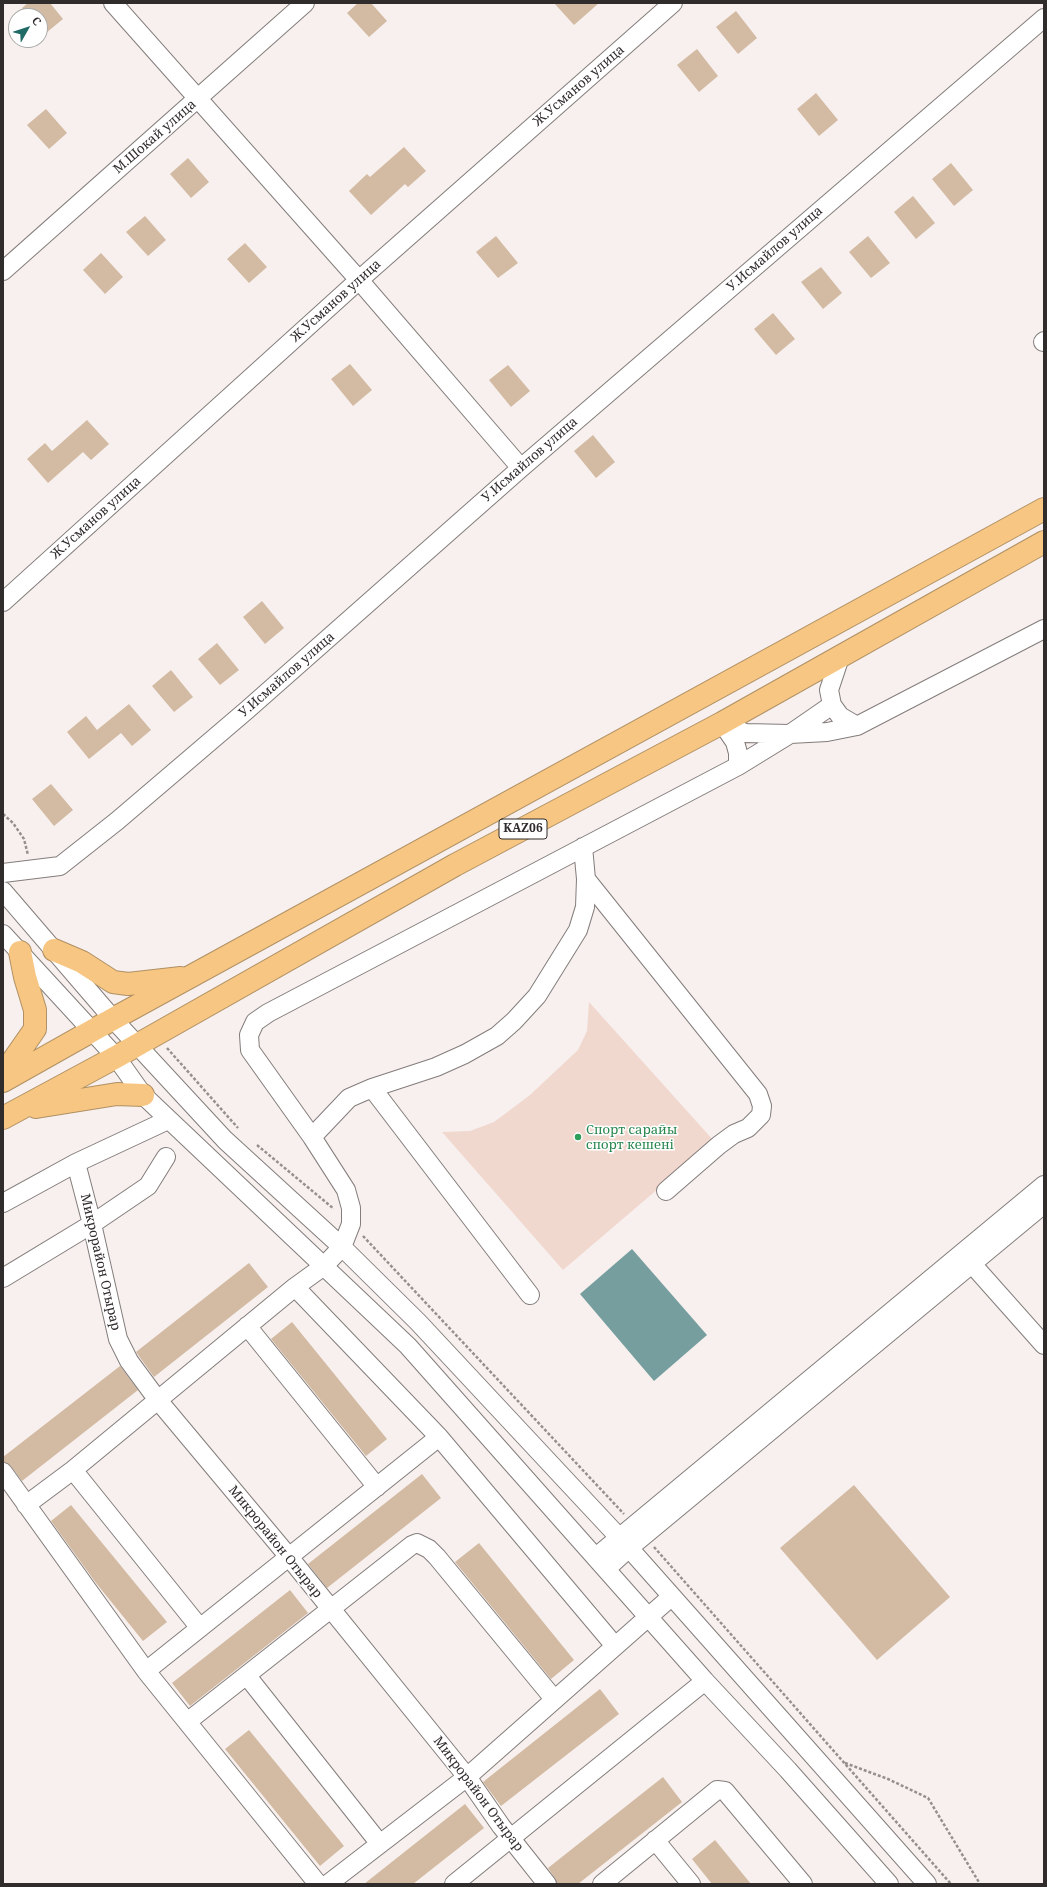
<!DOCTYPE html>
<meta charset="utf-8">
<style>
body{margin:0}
#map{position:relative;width:1047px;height:1887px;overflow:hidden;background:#f7f0ee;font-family:"Noto Serif",serif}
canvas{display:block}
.frame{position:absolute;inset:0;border:4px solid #2f2c2b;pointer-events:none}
.north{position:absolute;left:8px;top:8px;width:40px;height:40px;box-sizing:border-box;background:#fff;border:1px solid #acabaa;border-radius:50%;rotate:51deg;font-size:11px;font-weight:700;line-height:16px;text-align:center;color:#2f2c2b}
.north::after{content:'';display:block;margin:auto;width:14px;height:18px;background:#206b65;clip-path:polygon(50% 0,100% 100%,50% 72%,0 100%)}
</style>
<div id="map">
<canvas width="1047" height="1887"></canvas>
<div class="frame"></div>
<div class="north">С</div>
</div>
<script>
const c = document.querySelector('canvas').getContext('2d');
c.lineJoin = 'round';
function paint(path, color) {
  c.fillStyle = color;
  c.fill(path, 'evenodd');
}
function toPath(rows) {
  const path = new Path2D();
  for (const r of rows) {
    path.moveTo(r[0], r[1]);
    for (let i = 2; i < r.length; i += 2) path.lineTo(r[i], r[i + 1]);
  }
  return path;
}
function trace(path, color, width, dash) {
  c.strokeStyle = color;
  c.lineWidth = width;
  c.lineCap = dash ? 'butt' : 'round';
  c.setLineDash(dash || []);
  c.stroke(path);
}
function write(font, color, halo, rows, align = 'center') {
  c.font = font + ' "Noto Serif",serif';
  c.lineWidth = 3;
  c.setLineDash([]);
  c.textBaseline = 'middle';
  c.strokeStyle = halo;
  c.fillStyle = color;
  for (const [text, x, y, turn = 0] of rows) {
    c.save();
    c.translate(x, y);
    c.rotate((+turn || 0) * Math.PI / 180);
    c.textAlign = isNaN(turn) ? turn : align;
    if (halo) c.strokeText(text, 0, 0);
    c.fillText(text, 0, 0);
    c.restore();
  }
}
paint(toPath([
 [589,1002,714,1141,563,1270,442,1132,470,1131,494,1122,530,1095,578,1050,587,1031]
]), '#f1d8cf');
paint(toPath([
 [632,1249,707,1335,654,1381,580,1294]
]), '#769e9f');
paint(toPath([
 [28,3,50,3,63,19,40,38,40,16,28,16,22,8],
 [358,3,371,3,387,21,369,37,347,13],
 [554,3,599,3,574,25],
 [736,11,757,38,738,54,716,27],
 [697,49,718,76,699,92,677,65],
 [816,93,838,120,819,136,797,109],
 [46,109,67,133,49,149,27,125],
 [404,147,426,171,408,187,405,184,371,215,349,191,367,174,370,177],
 [188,158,209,182,191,198,170,174],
 [951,163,973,190,954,206,932,179],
 [913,196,935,223,916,239,894,212],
 [145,216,166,240,148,256,126,232],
 [496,236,518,263,498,278,476,252],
 [868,236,890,263,871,278,849,252],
 [245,243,267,267,249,283,227,259],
 [101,253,123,277,105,294,83,270],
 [821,267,842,293,823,309,801,282],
 [773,313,795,339,776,355,754,329],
 [350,364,372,390,353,406,331,379],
 [508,365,530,391,511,407,489,380],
 [87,420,109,444,91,460,83,452,48,483,27,459,45,443,52,451],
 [593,435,615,462,596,478,574,451],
 [262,601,284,628,265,644,243,617],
 [217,643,239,670,220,685,198,659],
 [171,670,193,697,174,712,152,686],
 [129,704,151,730,132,746,121,733,89,759,67,732,86,716,97,730],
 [51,784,73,810,54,826,32,799],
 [249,1263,268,1287,154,1377,136,1352],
 [292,1322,387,1439,366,1456,271,1339],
 [120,1366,138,1390,22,1481,11,1466,3,1462,3,1457],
 [422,1474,441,1498,327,1588,308,1564],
 [854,1485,950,1597,877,1660,780,1548],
 [71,1505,167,1622,143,1641,96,1583,51,1521],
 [479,1543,574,1660,551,1679,455,1562],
 [290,1590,308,1613,190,1706,172,1683],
 [600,1689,619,1714,501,1806,483,1782],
 [249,1730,344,1846,320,1866,225,1749],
 [663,1777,682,1802,578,1884,557,1884,555,1878,548,1868],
 [465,1804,484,1828,413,1884,364,1884],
 [715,1840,751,1884,712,1884,692,1859]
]), '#d3baa2');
const minor = toPath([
 [113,3,359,280,521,468],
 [3,271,305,3],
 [1043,342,1044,341],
 [3,602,359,280,673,3],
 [840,657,829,690,832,705,840,716,857,726],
 [722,723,745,733,790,734,827,732,857,726,1044,629],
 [722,723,735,742,738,753,738,766],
 [3,873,60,866,117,821,247,710,521,468,1044,18],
 [586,879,758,1094,762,1106,761,1115,748,1128,734,1134,719,1145,666,1191],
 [3,891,113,1019,225,1140,342,1247,418,1322,629,1548,927,1884],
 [3,934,116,1057,143,1095,408,1346,705,1681,788,1770,889,1884],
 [372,1088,530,1295],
 [312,1137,349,1098,372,1088,436,1067,465,1054,497,1036,514,1021,537,996,578,930,585,907,586,879,583,847],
 [76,1163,92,1224,118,1339,129,1361,157,1399,289,1557,467,1777,501,1826,547,1884],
 [3,1203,76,1163,168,1120],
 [972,1264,1044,1345],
 [3,1278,92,1224,148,1186,166,1157],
 [295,1287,439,1437,615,1646],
 [247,1326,377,1487],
 [73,1470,200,1628],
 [3,1472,146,1671,318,1884],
 [26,1505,73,1470,295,1287,324,1266,342,1247,351,1224,351,1208,346,1190,312,1137,250,1050,249,1035,255,1022,268,1013,738,766,790,734,832,705],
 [596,1557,1044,1185],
 [606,1569,629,1548,1044,1204],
 [146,1671,439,1437],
 [247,1676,380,1844],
 [187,1722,412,1545,417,1543,429,1549,437,1557,554,1699],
 [655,1840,691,1884],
 [328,1884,467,1777,671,1597],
 [454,1884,705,1681],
 [602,1884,717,1790,725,1791,803,1884]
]);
const highway = toPath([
 [54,950,82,962,113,982,128,984,181,978],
 [3,1075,35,1029,35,1010,25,977,20,952],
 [3,1081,113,1019,1044,509],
 [36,1107,117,1094,143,1095],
 [3,1118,116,1057,455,865,722,723,1044,542]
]);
trace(minor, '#837d7b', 20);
trace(highway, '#b09064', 24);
trace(toPath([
 [3,814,13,823,24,839,28,855],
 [167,1048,238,1128],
 [257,1145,334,1209],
 [363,1236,624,1514],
 [654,1547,951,1884],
 [845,1763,888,1779,928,1798,980,1884]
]), '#95908e', 2.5, [3, 2]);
trace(minor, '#fff', 18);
trace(highway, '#f6c682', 22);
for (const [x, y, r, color] of [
 [578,1137,4,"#2e9e5b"]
]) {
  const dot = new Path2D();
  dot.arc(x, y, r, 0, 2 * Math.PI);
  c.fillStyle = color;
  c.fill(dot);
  trace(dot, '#fff', 1.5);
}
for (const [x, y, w] of [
 [523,829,48]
]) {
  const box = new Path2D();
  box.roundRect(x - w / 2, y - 10, w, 20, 3);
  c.fillStyle = '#fff';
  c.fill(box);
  trace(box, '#2f2c2b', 1);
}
write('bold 12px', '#2f2c2b', null, [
 ["KАZ06",523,829]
]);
write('13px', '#2f2c2b', '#fff', [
 ["Ж.Усманов улица",579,86,-41],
 ["М.Шокай улица",155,137,-41],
 ["У.Исмайлов улица",775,249,-41],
 ["Ж.Усманов улица",336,301,-42],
 ["У.Исмайлов улица",530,460,-41],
 ["Ж.Усманов улица",96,518,-42],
 ["У.Исмайлов улица",287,675,-41],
 ["Микрорайон Отырар",100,1262,77],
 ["Микрорайон Отырар",275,1542,51],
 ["Микрорайон Отырар",478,1794,53]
]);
write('13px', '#27864d', '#fff', [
 ["Спорт сарайы",586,1130],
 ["спорт кешені",586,1145]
], 'left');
</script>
